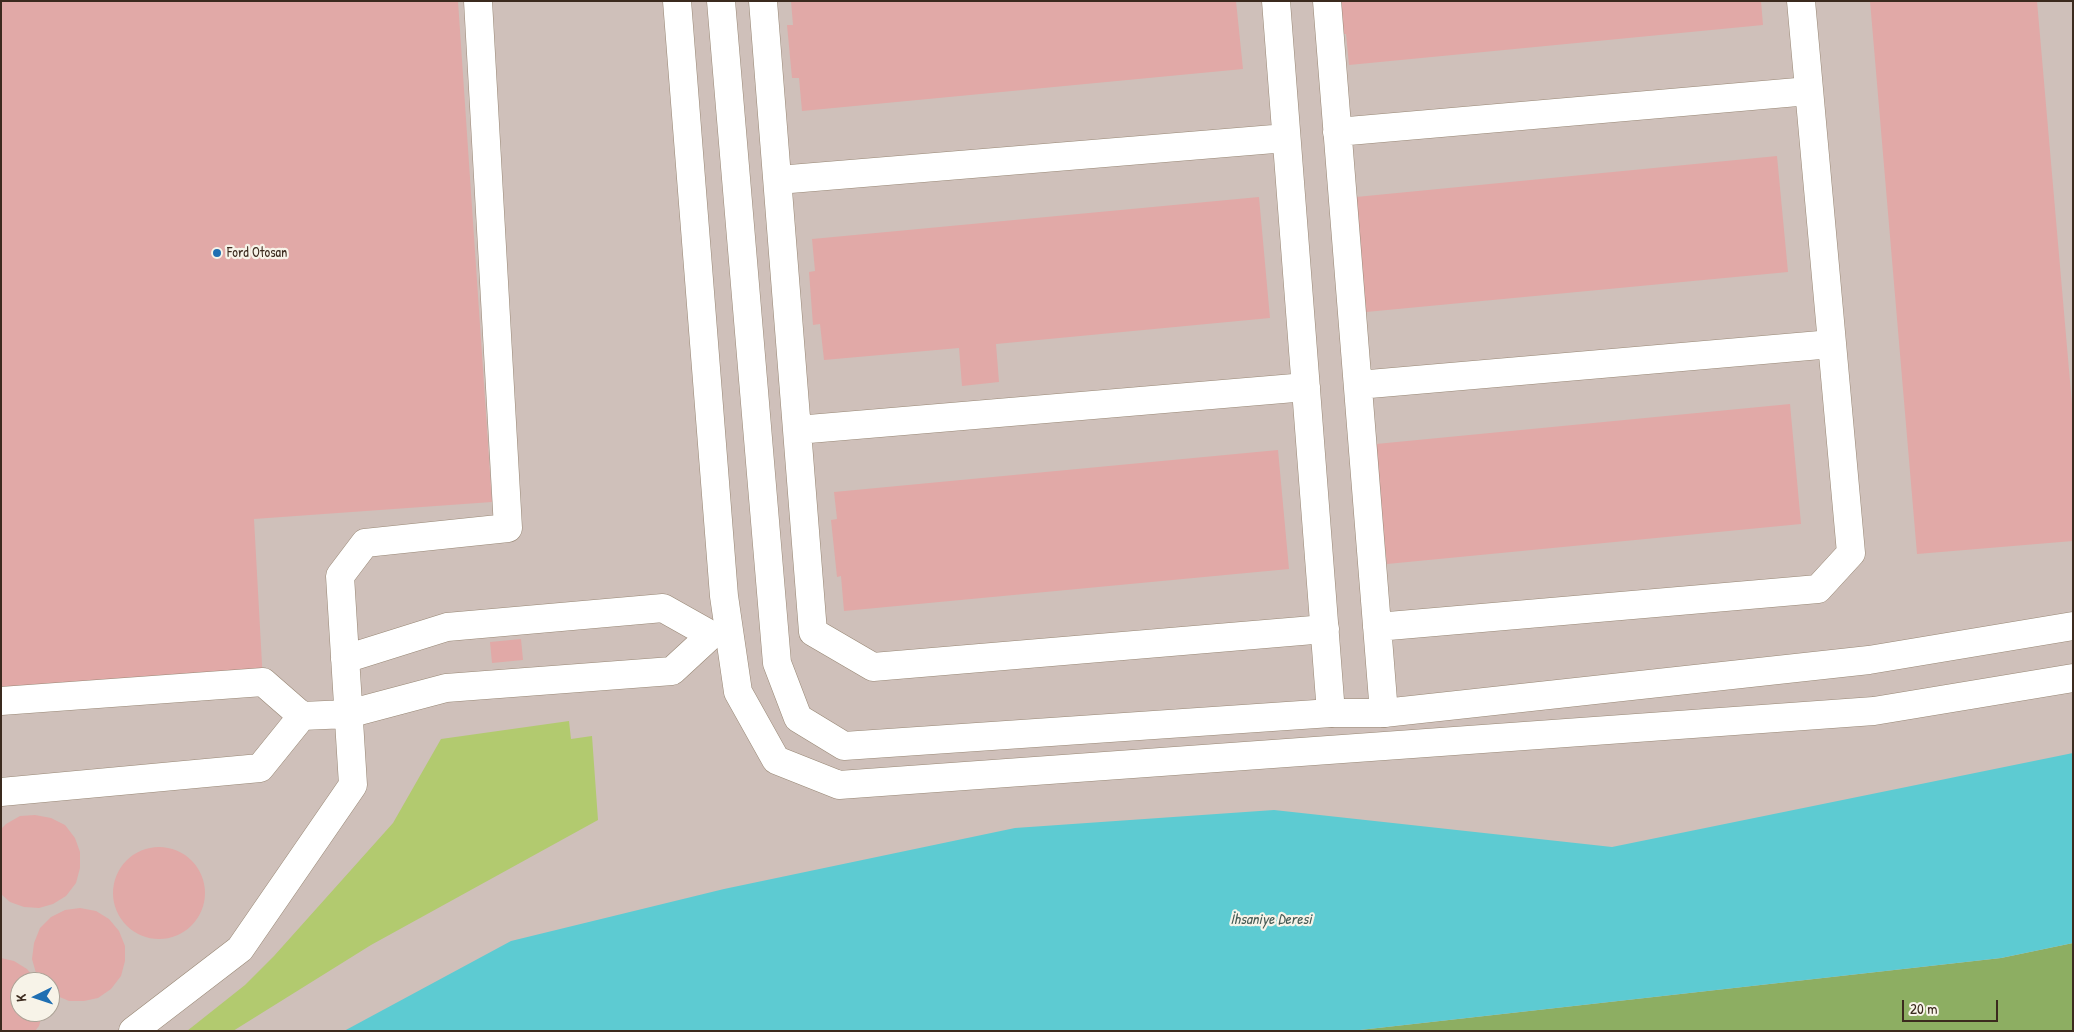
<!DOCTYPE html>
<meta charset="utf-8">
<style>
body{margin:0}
#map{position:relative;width:2074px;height:1032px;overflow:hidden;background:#f4e4cc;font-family:"Patrick Hand",sans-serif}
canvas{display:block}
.frame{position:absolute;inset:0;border:2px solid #3b2a1e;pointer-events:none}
.north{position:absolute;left:10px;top:972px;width:50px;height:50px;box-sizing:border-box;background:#f7f3e8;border:1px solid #aca397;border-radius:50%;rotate:266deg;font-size:14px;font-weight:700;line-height:20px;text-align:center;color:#3b2a1e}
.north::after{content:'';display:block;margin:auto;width:18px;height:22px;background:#1f6fb2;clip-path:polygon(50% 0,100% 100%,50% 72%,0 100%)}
.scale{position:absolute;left:1902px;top:1000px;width:96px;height:22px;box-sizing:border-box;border:2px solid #3b2a1e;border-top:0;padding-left:6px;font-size:15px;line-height:18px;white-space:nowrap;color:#3b2a1e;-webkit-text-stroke:4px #f7f3e8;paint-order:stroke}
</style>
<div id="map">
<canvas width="2074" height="1032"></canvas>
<div class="frame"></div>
<div class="north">K</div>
<div class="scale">20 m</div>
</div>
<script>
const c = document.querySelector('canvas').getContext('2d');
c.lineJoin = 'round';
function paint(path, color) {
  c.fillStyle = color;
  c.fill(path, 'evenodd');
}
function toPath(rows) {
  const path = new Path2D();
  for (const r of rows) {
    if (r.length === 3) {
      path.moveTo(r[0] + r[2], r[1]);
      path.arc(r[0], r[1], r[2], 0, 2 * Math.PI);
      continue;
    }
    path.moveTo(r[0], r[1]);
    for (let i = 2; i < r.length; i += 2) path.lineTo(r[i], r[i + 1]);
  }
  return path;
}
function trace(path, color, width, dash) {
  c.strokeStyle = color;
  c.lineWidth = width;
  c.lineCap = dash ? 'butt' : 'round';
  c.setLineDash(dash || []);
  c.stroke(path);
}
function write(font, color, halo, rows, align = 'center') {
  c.font = font + ' "Patrick Hand",sans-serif';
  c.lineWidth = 4.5;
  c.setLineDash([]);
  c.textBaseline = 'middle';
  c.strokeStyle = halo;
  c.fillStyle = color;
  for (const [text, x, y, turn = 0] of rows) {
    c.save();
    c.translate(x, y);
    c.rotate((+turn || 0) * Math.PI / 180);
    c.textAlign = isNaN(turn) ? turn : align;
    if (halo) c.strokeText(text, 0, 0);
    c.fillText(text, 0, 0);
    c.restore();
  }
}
paint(toPath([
 [1,1,2073,1,2073,1031,1,1031],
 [20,982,50,982,50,1012,20,1012]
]), '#cfc0ba');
paint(toPath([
 [569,721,571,739,592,736,598,820,371,945,233,1031,187,1031,245,985,274,956,393,823,441,739]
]), '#b2ca6f');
paint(toPath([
 [2073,943,2073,1031,1351,1031,2001,958]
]), '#8dae62');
paint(toPath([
 [2073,753,2073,943,2001,958,1351,1031,344,1031,511,941,724,889,1015,828,1274,810,1612,847]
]), '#5dcbd2');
paint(toPath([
 [1,1,458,1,492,502,254,519,263,682,1,702],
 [791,1,1236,1,1243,69,802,111,799,78,792,78,787,25,793,25],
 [1337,1,1761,1,1763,25,1349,65,1346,34,1340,34],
 [1870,1,2037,1,2073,416,2073,541,1917,554],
 [1777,156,1788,272,1366,312,1363,279,1357,280,1352,227,1359,226,1356,197],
 [1259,197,1270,318,996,344,999,382,962,386,959,348,824,360,820,324,813,325,809,272,815,271,812,239],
 [1790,404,1801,524,1387,564,1383,531,1378,531,1376,444],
 [1278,450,1289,569,844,611,841,576,837,577,831,520,837,519,834,492],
 [521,639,523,660,492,663,490,642],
 [35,815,51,818,65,825,75,838,80,852,80,868,76,883,66,896,53,904,39,908,24,907,10,902,1,894,1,829,6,824,20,816],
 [159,893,46],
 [80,908,96,911,109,919,119,931,125,946,125,961,121,976,111,989,98,998,84,1001,69,1001,55,995,50,991,50,982,42,982,36,973,32,959,34,943,40,928,51,917,65,910],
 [1,958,14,961,27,969,37,981,20,982,20,1012,43,1012,39,1026,35,1031,1,1031]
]), '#e1a9a7');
const minor = toPath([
 [763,1,813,632,873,667,1325,629],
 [1276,1,1331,713],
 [1327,1,1384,713],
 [1337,132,1809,91],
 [778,180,1286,138],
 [1358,385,1832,344],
 [797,430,1306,387],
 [1377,627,1818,589,1851,553,1801,1],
 [1,701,263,682,302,716,348,714,446,688,672,671,711,635,663,608,447,627,345,659],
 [1,792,260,768,302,716],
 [133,1031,240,949,353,785,340,576,365,543,508,528,478,1]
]);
const major = toPath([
 [677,1,724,596,738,692,776,760,839,785,1874,711,2073,678],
 [721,1,777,663,798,718,844,746,1331,713,1384,713,1869,660,2073,626]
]);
trace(minor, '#988775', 29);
trace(major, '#988775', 29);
trace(minor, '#fff', 28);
trace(major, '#fff', 28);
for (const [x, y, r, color] of [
 [217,253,5,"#1f6fb2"]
]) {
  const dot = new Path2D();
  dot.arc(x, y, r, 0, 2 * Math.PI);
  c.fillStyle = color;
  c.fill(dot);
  trace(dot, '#f7f3e8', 2);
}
write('14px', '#3b2a1e', '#f7f3e8', [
 ["Ford Otosan",227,253]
], 'left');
write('italic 15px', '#455a54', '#f7f3e8', [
 ["İhsaniye Deresi",1271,920]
]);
</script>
